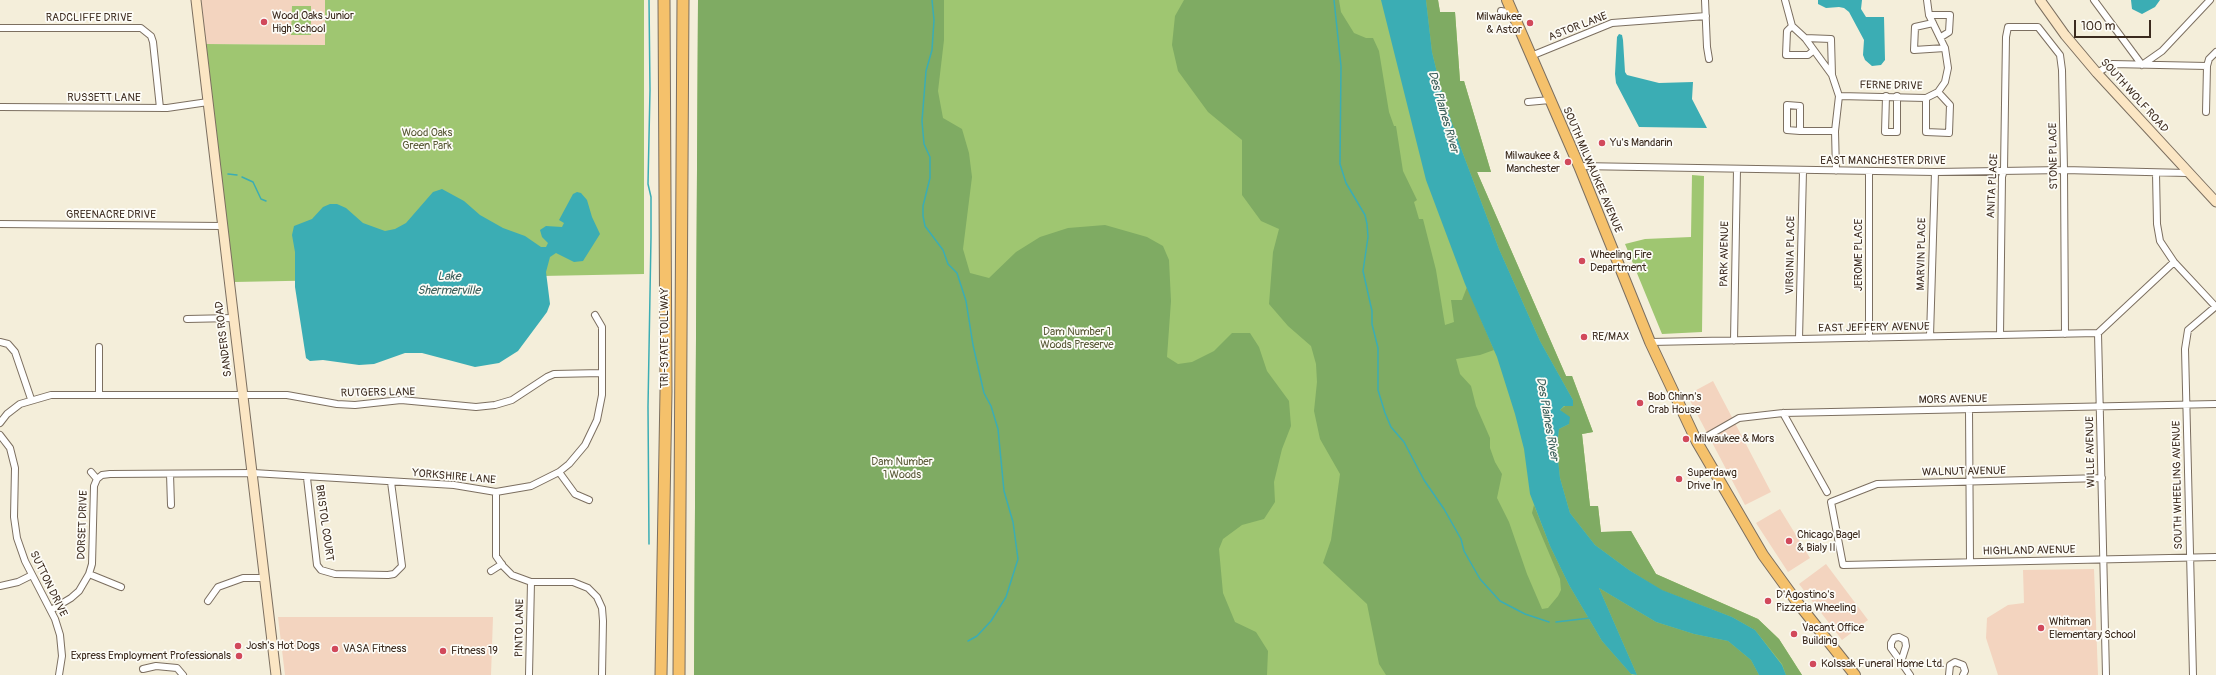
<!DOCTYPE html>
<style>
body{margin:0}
#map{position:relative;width:2216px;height:675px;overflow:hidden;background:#f4eeda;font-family:Pangolin,sans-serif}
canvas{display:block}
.scale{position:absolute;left:2074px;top:20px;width:77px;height:18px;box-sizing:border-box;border:2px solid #3b2a1e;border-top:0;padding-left:5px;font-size:12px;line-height:14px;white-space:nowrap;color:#3b2a1e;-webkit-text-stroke:3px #fdfcf7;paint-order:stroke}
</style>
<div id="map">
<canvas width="2216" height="675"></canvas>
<div class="scale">100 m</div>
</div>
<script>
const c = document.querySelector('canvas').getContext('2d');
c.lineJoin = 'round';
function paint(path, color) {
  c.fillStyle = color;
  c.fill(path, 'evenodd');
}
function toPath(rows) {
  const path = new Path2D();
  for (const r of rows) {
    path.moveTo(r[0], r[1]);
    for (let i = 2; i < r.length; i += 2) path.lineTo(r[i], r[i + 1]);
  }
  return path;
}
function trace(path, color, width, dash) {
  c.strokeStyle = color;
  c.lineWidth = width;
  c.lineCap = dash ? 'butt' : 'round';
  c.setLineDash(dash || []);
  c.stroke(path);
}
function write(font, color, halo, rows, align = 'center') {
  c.font = font + ' Pangolin,sans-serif';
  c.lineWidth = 3.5;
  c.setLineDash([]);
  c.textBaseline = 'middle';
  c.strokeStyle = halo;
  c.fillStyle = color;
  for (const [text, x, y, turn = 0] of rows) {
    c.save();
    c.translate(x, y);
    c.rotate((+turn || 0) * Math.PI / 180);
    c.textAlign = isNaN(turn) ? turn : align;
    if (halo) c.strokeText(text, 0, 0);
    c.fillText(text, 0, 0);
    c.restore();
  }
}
paint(toPath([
 [201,0,325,0,325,45,206,44],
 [1713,381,1771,492,1745,505,1687,395],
 [1780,509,1810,558,1788,572,1756,523],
 [1826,564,1868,620,1842,640,1799,584],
 [2094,569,2098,675,1998,675,1986,638,1987,618,2008,605,2024,603,2023,570],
 [278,617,493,617,491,675,285,675]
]), '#f3d4bf');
paint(toPath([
 [325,0,644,0,644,274,234,282,206,44,325,45],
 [698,0,1438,0,1440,12,1455,12,1460,81,1464,81,1491,172,1477,172,1566,376,1572,376,1593,432,1582,434,1590,506,1598,506,1601,532,1631,531,1656,574,1758,619,1779,639,1802,675,694,675],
 [292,6,311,6,311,35,291,35],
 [1692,175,1704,176,1702,332,1662,334,1625,244,1645,239,1691,237]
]), '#9fc671');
paint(toPath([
 [698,0,944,0,944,40,938,91,943,118,962,129,969,153,972,177,963,249,970,273,989,278,1016,252,1040,237,1068,228,1105,225,1147,237,1163,246,1169,260,1171,301,1167,357,1178,364,1192,362,1214,351,1232,333,1250,333,1259,347,1267,371,1289,401,1291,426,1282,449,1274,482,1275,502,1264,519,1242,525,1223,539,1219,549,1223,593,1235,622,1256,632,1268,651,1267,675,694,675],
 [1184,0,1339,0,1341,12,1354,33,1366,38,1373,38,1379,51,1389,112,1394,126,1396,126,1403,171,1417,200,1414,202,1419,219,1423,219,1436,270,1445,325,1454,322,1451,300,1462,300,1467,287,1494,350,1480,355,1456,359,1460,374,1471,386,1476,406,1490,438,1490,448,1495,462,1502,474,1497,498,1509,522,1527,574,1542,609,1548,608,1558,596,1561,590,1560,579,1532,513,1534,505,1550,546,1569,585,1602,641,1632,675,1386,675,1379,664,1367,604,1323,563,1331,540,1340,474,1320,439,1314,411,1317,382,1316,364,1311,346,1288,326,1269,304,1273,252,1279,229,1261,221,1242,195,1242,140,1208,112,1178,71,1172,45,1175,16],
 [1426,0,1438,0,1440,12,1455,12,1460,81,1464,81,1491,172,1477,172,1566,376,1572,376,1593,432,1582,434,1590,506,1598,506,1601,532,1631,531,1656,574,1758,619,1779,639,1802,675,1786,675,1782,664,1755,630,1732,617,1661,590,1629,570,1595,545,1570,513,1560,478,1557,449,1559,429,1569,424,1560,410,1573,400,1540,341,1499,249,1462,151,1443,97,1432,52],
 [1599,588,1656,622,1694,634,1728,641,1751,660,1759,675,1637,675]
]), '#7fab63');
paint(toPath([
 [1381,0,1426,0,1432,52,1443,97,1462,151,1499,249,1540,341,1573,400,1573,406,1564,406,1560,410,1570,417,1569,424,1559,429,1557,449,1560,478,1570,513,1595,545,1629,570,1662,590,1732,617,1755,630,1782,665,1786,675,1759,675,1751,660,1728,641,1694,634,1656,622,1599,588,1637,675,1631,674,1602,641,1569,585,1550,546,1530,494,1524,449,1515,414,1497,357,1465,284,1426,180],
 [1818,0,1862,0,1861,9,1866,17,1884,17,1885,60,1881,65,1872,66,1865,60,1863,55,1864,40,1849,12,1844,8,1839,7,1826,8,1818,4],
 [2131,0,2160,0,2155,7,2142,14,2132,9],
 [1619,34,1622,35,1623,40,1625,72,1627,75,1659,83,1693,82,1692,99,1707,128,1639,127,1616,83,1615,74,1617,37],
 [442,189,464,201,480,215,503,228,525,236,541,247,546,247,548,243,542,237,540,230,546,226,562,227,564,223,559,220,573,194,577,192,581,193,587,200,592,217,600,234,583,261,574,262,556,253,550,257,546,272,550,304,547,312,518,351,499,363,475,367,422,353,405,353,374,364,359,365,323,360,310,361,306,358,295,287,295,252,292,235,294,226,312,219,323,207,330,204,337,204,346,208,363,223,385,231,395,229,406,223,433,192]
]), '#3badb4');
trace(toPath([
 [649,0,650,90,648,184,651,197,651,237,648,407,649,544],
 [932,0,934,20,932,50,926,71,922,121,924,144,930,157,930,178,923,206,923,216,925,226,943,250,948,264,957,273,966,301,973,345,984,393,991,406,998,429,1004,491,1013,522,1018,559,1006,597,991,621,977,636,968,641],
 [1334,0,1341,66,1340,164,1346,183,1365,215,1367,224,1368,237,1363,271,1372,311,1372,324,1378,348,1378,390,1385,413,1391,427,1404,442,1424,480,1444,509,1461,539,1464,551,1480,579,1500,601,1525,614,1549,622],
 [228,174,237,175],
 [242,177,253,182,261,199,266,201],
 [1556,622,1590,618]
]), '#3badb4', 1.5);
const minor = toPath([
 [1705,0,1707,47,1709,59],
 [1785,0,1792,26,1805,38,1832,75,1839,96,1835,131,1836,171],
 [2094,0,2142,65],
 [1501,11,1512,13],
 [1929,15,1950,15,1949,32,1941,37],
 [1933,23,1915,27,1914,50,1945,48],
 [1792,26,1787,31,1786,55,1808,55,1813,51],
 [0,28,141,28,151,36,153,42,160,108],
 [1805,38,1831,39,1832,75],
 [1531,56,1612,23,1706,16],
 [2142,65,2162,51,2210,0],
 [2097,73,2112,64,2207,66,2209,59,2216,52],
 [1839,96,1926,98,1938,92,1945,82,1948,68,1945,48,1929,15,1927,0],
 [1886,96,1885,132,1897,132,1897,96],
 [1926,98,1926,132,1949,133,1950,105,1938,92],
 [1528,102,1550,100],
 [0,107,167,108,208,102],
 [2206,112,2207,66],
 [1800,131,1800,106,1787,105,1787,130,1800,131,1835,131],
 [1579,166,1935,172,2064,170,2187,173],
 [2156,173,2157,224,2160,241,2174,262,2216,307],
 [0,224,222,226],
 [187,319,233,318],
 [2098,333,2106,675],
 [2000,335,2002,177,2004,170,2006,37,2008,27,2038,27,2060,55,2062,70,2064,170,2065,334],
 [1930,336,1935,172],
 [1869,338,1869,172],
 [1799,339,1803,171],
 [1734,341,1737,169],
 [0,342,8,344,15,352,31,399],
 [1650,342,2098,333,2174,262],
 [99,347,99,395],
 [1969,409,1970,562],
 [1783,413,1827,492],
 [0,423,7,414,20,404,51,395,287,395,337,404,355,405,401,400,476,407,495,405,512,400,547,377,554,374,602,373],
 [0,435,10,448,15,468,14,517,17,538,25,561,55,619,60,635,62,656,59,675],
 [1697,442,1739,418,1783,413,2216,404],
 [559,472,575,494,589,500],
 [170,474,171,505],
 [307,478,317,565,321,570,335,574,388,575,394,574,402,566,391,482],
 [2102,478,1877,484,1831,502,1843,565,2216,557],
 [97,479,102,475,110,474,253,473,454,485,496,492,531,486,559,472,569,464,585,445,597,420,602,395,602,327,595,315],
 [496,492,496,556,503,566,512,575,531,582,573,582,588,588,597,597,602,608,603,621,602,675],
 [491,571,502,564],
 [89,574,121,587],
 [0,586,18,582,32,575],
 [208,601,218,587,243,578,265,578],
 [51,610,71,598,79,591,89,574,92,564,94,486,97,479,91,472],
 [1901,662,1906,646,1905,640,1899,637,1894,638,1891,643,1891,648,1901,662,1910,675],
 [143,669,156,666,177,668,183,675],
 [529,675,531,582],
 [1949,675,1950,665,1955,662,1963,665,1965,671,1963,675],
 [2193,675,2185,349,2188,330,2215,307]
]);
const secondary = toPath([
 [196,0,276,675],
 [2040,0,2065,35,2097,73,2216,202]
]);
const primary = toPath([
 [1507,0,1579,166,1650,342,1697,442,1763,555,1797,602,1855,675]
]);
const motorway = toPath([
 [661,675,666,391,664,0],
 [679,675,683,0]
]);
trace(minor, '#7c6f60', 8);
trace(secondary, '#7c6f60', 11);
trace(primary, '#7c6f60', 12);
trace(motorway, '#7c6f60', 13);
trace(minor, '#fff', 6);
trace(secondary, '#fbe6c4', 9);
trace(primary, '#f5c16b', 10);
trace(motorway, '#f5c16b', 11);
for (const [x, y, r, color] of [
 [264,22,4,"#d1495b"],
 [1530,23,4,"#d1495b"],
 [1602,143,4,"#d1495b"],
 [1568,162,4,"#d1495b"],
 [1582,261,4,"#d1495b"],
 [1584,337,4,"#d1495b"],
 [1640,403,4,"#d1495b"],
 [1686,439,4,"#d1495b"],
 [1679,479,4,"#d1495b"],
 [1789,541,4,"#d1495b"],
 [1768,601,4,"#d1495b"],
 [2041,628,4,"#d1495b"],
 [1794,634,4,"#d1495b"],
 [238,646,4,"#d1495b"],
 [335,649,4,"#d1495b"],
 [443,651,4,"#d1495b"],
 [239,656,4,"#d1495b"],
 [1813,664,4,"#d1495b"]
]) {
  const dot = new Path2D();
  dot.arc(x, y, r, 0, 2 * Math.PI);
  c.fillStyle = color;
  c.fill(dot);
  trace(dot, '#fdfcf7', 1.5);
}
write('11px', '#3b2a1e', '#fdfcf7', [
 ["Wood Oaks Junior",272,16],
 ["High School",272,29],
 ["Milwaukee",1522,17,"right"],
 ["& Astor",1522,30,"right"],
 ["Yu's Mandarin",1610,143],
 ["Milwaukee &",1560,156,"right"],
 ["Manchester",1560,169,"right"],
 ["Wheeling Fire",1590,255],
 ["Department",1590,268],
 ["RE/MAX",1592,337],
 ["Bob Chinn's",1648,397],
 ["Crab House",1648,410],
 ["Milwaukee & Mors",1694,439],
 ["Superdawg",1687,473],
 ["Drive In",1687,486],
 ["Chicago Bagel",1797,535],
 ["& Bialy II",1797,548],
 ["D'Agostino's",1776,595],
 ["Pizzeria Wheeling",1776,608],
 ["Whitman",2049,622],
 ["Elementary School",2049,635],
 ["Vacant Office",1802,628],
 ["Building",1802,641],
 ["Josh's Hot Dogs",246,646],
 ["VASA Fitness",343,649],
 ["Fitness 19",451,651],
 ["Express Employment Professionals",231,656,"right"],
 ["Kolssak Funeral Home Ltd.",1821,664]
], 'left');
write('11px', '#3b2a1e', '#fdfcf7', [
 ["RADCLIFFE DRIVE",89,18],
 ["ASTOR LANE",1578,27,-21],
 ["FERNE DRIVE",1891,86,1],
 ["SOUTH WOLF ROAD",2134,96,48],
 ["RUSSETT LANE",104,98],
 ["STONE PLACE",2054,156,-91],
 ["EAST MANCHESTER DRIVE",1883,161],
 ["SOUTH MILWAUKEE AVENUE",1592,170,67],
 ["ANITA PLACE",1993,186,-87],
 ["GREENACRE DRIVE",111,215],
 ["PARK AVENUE",1725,254,-89],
 ["MARVIN PLACE",1922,254,-89],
 ["VIRGINIA PLACE",1791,255,-89],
 ["JEROME PLACE",1859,255,-90],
 ["EAST JEFFERY AVENUE",1874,328,-1],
 ["TRI-STATE TOLLWAY",665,338,-90],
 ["SANDERS ROAD",224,339,-97],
 ["RUTGERS LANE",378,393,-1],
 ["MORS AVENUE",1953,400,-1],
 ["WILLE AVENUE",2091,452,-91],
 ["WALNUT AVENUE",1964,472,-1],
 ["YORKSHIRE LANE",454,477,5],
 ["SOUTH WHEELING AVENUE",2178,485,-91],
 ["BRISTOL COURT",324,523,82],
 ["DORSET DRIVE",83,525,-88],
 ["HIGHLAND AVENUE",2029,551,-1],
 ["SUTTON DRIVE",48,584,64],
 ["PINTO LANE",520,628,-89]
]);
write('11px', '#595937', '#fdfcf7', [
 ["Wood Oaks",427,133],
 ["Green Park",427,146],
 ["Dam Number 1",1077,332],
 ["Woods Preserve",1077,345],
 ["Dam Number",902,462],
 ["1 Woods",902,475]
]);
write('italic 12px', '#3b5e5a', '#fdfcf7', [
 ["Des Plaines River",1443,112,74],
 ["Lake",449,277],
 ["Shermerville",449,291],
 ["Des Plaines River",1547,419,80]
]);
</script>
